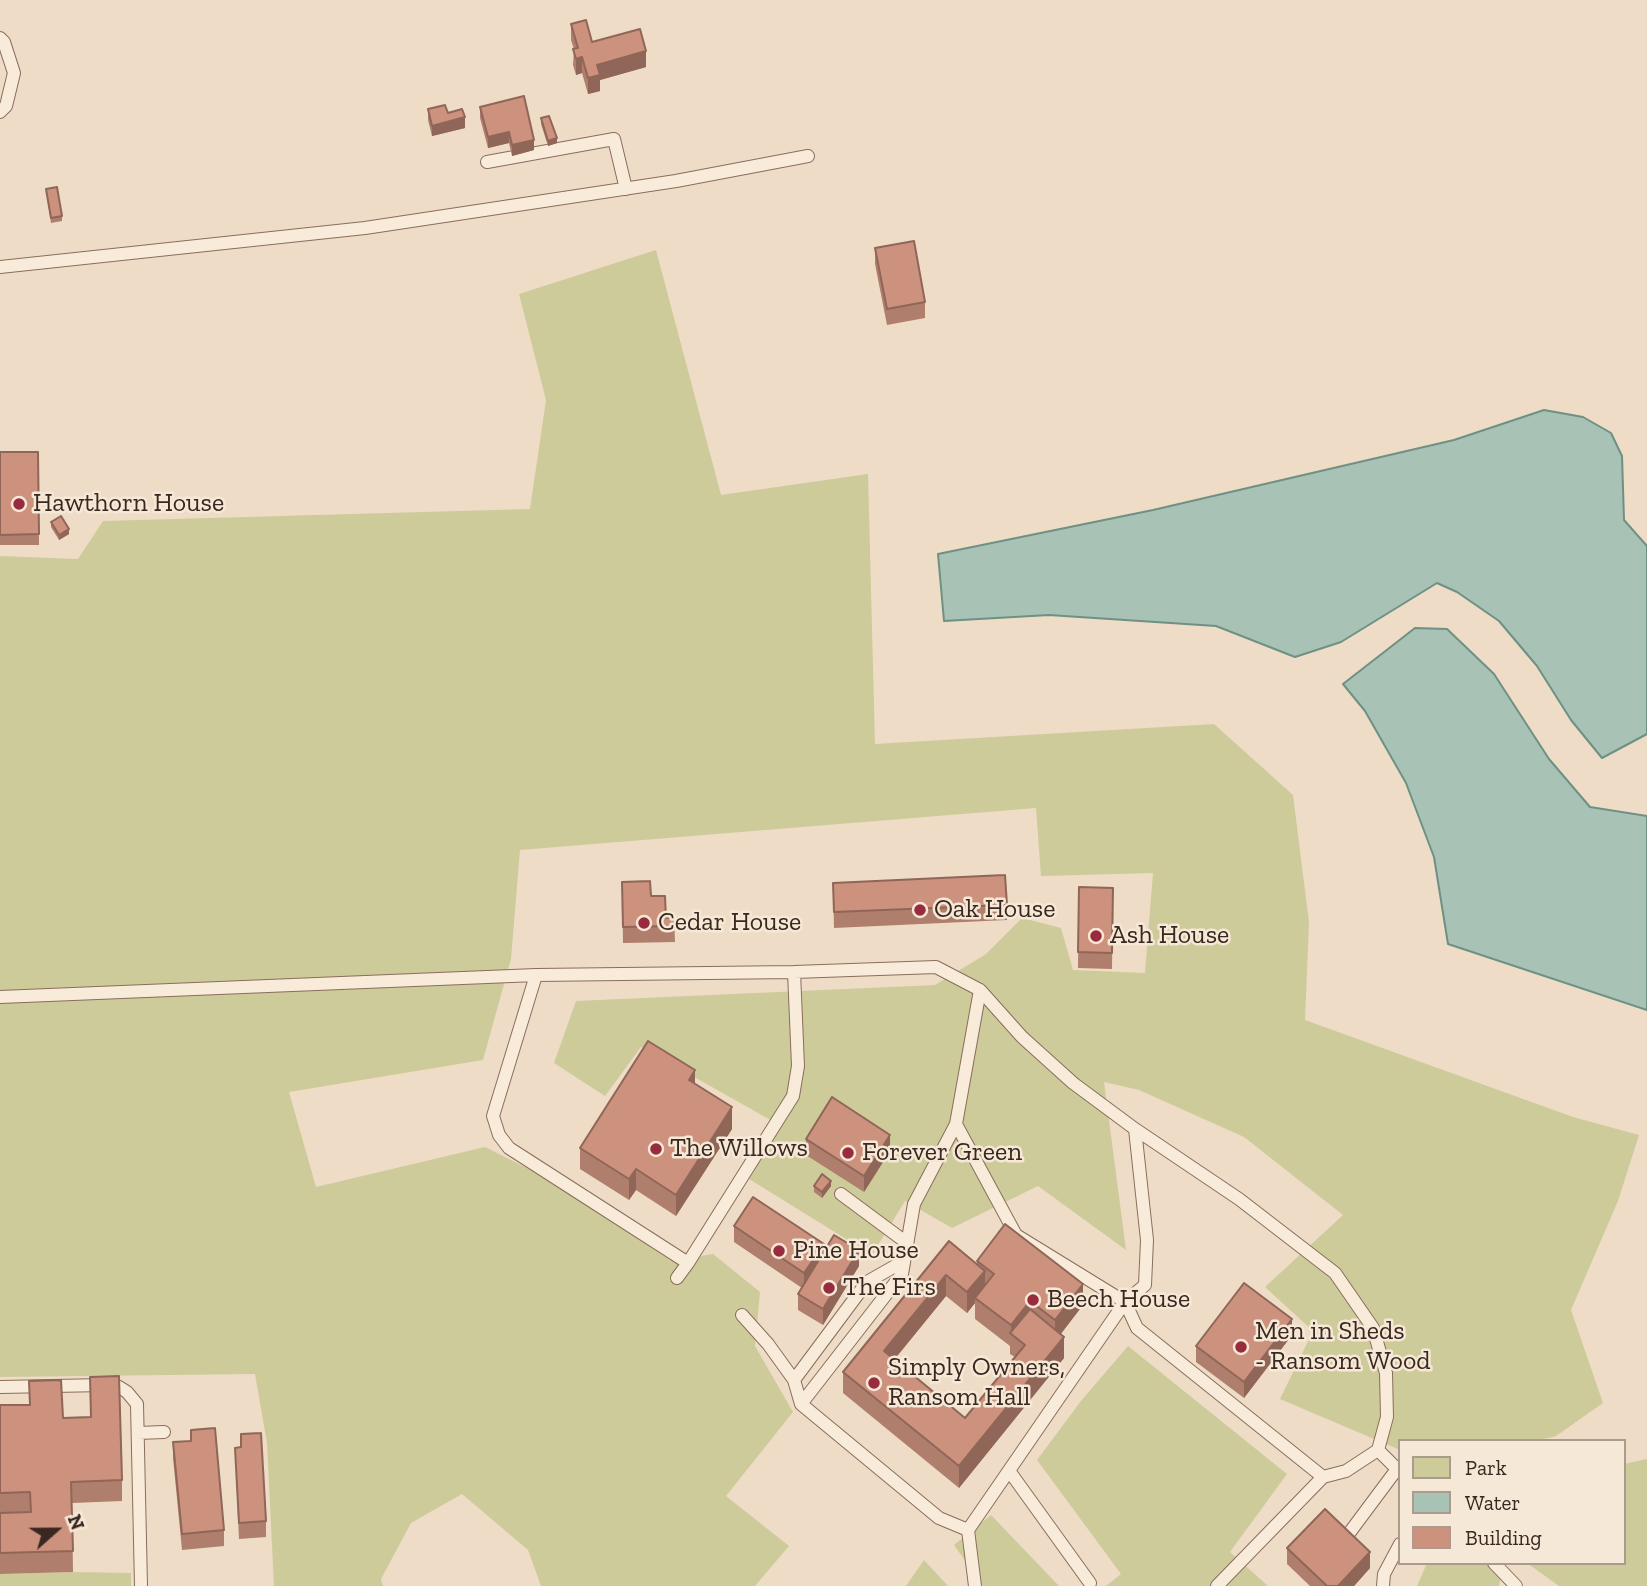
<!DOCTYPE html>
<style>
body{margin:0}
#map{position:relative;width:1647px;height:1586px;overflow:hidden;background:#eedcc7;font-family:"Zilla Slab",serif}
canvas{display:block}
.legend{position:absolute;left:1398px;top:1439px;width:228px;height:126px;box-sizing:border-box;background:#f6e8d6;border:2px solid #ab9b8d;margin:0;padding:9px 12px;list-style:none;font-size:21px;color:#3a2820}
.legend li{display:flex;align-items:center;gap:14px;height:35px}
.legend b{width:35px;border:2px solid #ab9b8d}
.north{position:absolute;left:21px;top:1495px;width:70px;height:70px;-webkit-text-stroke:5px #f6e8d6;paint-order:stroke;rotate:69deg;font-size:19px;font-weight:700;line-height:28px;text-align:center;color:#3a2820}
.north::after{content:'';display:block;margin:auto;width:24px;height:32px;background:#3a2820;clip-path:polygon(50% 0,100% 100%,50% 72%,0 100%)}
</style>
<div id="map">
<canvas width="1647" height="1586"></canvas>
<ul class="legend">
<li><b style="height:19px;background:#cdcb9a"></b>Park</li>
<li><b style="height:19px;background:#a8c2b6"></b>Water</li>
<li><b style="height:19px;background:#cc927d"></b>Building</li>
</ul>
<div class="north">N</div>
</div>
<script>
const c = document.querySelector('canvas').getContext('2d');
c.lineJoin = 'round';
function paint(path, color) {
  c.fillStyle = color;
  c.fill(path, 'evenodd');
}
function toPath(rows) {
  const path = new Path2D();
  for (const r of rows) {
    path.moveTo(r[0], r[1]);
    for (let i = 2; i < r.length; i += 2) path.lineTo(r[i], r[i + 1]);
  }
  return path;
}
function trace(path, color, width, dash) {
  c.strokeStyle = color;
  c.lineWidth = width;
  c.lineCap = dash ? 'butt' : 'round';
  c.setLineDash(dash || []);
  c.stroke(path);
}
function write(font, color, halo, rows, align = 'center') {
  c.font = font + ' "Zilla Slab",serif';
  c.lineWidth = 5;
  c.setLineDash([]);
  c.textBaseline = 'middle';
  c.strokeStyle = halo;
  c.fillStyle = color;
  for (const [text, x, y, turn = 0] of rows) {
    c.save();
    c.translate(x, y);
    c.rotate((+turn || 0) * Math.PI / 180);
    c.textAlign = isNaN(turn) ? turn : align;
    if (halo) c.strokeText(text, 0, 0);
    c.fillText(text, 0, 0);
    c.restore();
  }
}
paint(toPath([
 [656,250,721,495,868,474,875,744,1214,724,1293,795,1309,922,1305,1020,1573,1117,1639,1135,1618,1201,1571,1310,1603,1403,1556,1436,1536,1441,1400,1441,1400,1450,1280,1399,1313,1331,1265,1287,1343,1215,1244,1137,1139,1090,1104,1082,1126,1250,1038,1186,952,1228,905,1201,872,1255,741,1174,774,1122,641,1047,605,1096,554,1063,576,1001,935,985,986,954,1022,918,1061,928,1073,970,1145,973,1153,873,1041,876,1036,808,520,850,511,959,483,1060,289,1092,316,1187,485,1147,537,1173,671,1261,713,1254,760,1292,755,1346,793,1412,726,1496,789,1546,755,1586,541,1586,528,1550,462,1494,411,1523,381,1579,383,1586,274,1586,267,1443,255,1374,0,1377,0,556,78,559,103,521,530,509,546,400,519,294],
 [1128,1346,1287,1474,1230,1552,1268,1586,1106,1586,1121,1574,1037,1460,1081,1401],
 [1647,1459,1647,1586,1559,1586,1527,1563,1624,1563,1624,1464],
 [991,1515,1059,1586,983,1586,954,1545],
 [924,1560,948,1586,906,1586],
 [1427,1563,1503,1563,1499,1586,1417,1586],
 [73,1572,131,1573,131,1586,0,1586,0,1574]
]), '#cdcb9a');
const water = toPath([
 [1544,410,1583,417,1611,433,1622,456,1624,520,1647,546,1647,734,1602,758,1571,720,1537,666,1499,621,1457,592,1437,583,1341,642,1295,657,1216,626,1049,615,944,621,938,554,1153,510,1454,440,1544,410],
 [1415,628,1447,629,1494,674,1549,759,1590,807,1647,816,1647,1010,1448,944,1434,857,1406,783,1365,711,1343,684,1415,628]
]);
paint(water, '#a8c2b6');
trace(water, '#6e9183', 2);
const service = toPath([
 [0,38,4,42,14,73,6,106,0,112],
 [487,162,614,139,626,189],
 [0,267,365,228,676,181,808,156],
 [536,975,493,1116,499,1135,509,1148,688,1263,793,1096,798,1066,794,972],
 [0,997,536,975,794,972,936,967,980,990,1022,1037,1073,1083,1135,1129,1147,1240,1145,1285,1125,1302,1016,1235,956,1124,980,990],
 [1135,1129,1239,1199,1335,1273,1373,1328,1386,1373,1387,1417,1378,1450,1346,1471,1323,1477,1217,1586],
 [841,1194,907,1243],
 [677,1278,688,1263],
 [1125,1302,1137,1328,1323,1477],
 [742,1315,768,1344,794,1380,801,1404,939,1518,968,1530],
 [794,1380,867,1282,904,1261],
 [0,1387,105,1385,119,1387,127,1392,137,1404,141,1586],
 [801,1404,902,1274,914,1204,956,1124],
 [138,1433,164,1432],
 [1378,1450,1400,1472],
 [1010,1472,1090,1583],
 [1347,1536,1397,1469],
 [1494,1563,1516,1586],
 [975,1586,968,1530,1125,1302],
 [1383,1586,1384,1574,1400,1544]
]);
trace(service, '#8a6d5c', 14);
trace(service, '#f9ebda', 12);
paint(toPath([
 [571,24,592,42,646,67,600,80,600,91,588,94,582,73,576,75,573,65,574,49,571,40],
 [480,107,534,150,512,156,509,143,488,148,480,118],
 [428,109,465,128,432,136,428,120],
 [541,118,557,143,548,146,541,124],
 [46,189,62,216,62,221,51,223],
 [875,248,925,302,925,318,887,325,875,264],
 [0,452,38,452,39,545,0,545],
 [51,522,69,534,59,540,51,527],
 [622,882,651,896,666,918,674,917,675,942,623,943],
 [833,883,1007,905,1007,920,834,928],
 [1079,887,1113,888,1112,969,1078,968],
 [695,1084,732,1129,676,1216,636,1190,629,1200,580,1169,580,1148],
 [806,1139,890,1151,864,1192,806,1155],
 [814,1186,831,1186,822,1198,814,1192],
 [734,1226,824,1252,859,1266,823,1325,798,1310,798,1294,802,1288,734,1242],
 [949,1241,977,1265,977,1261,1083,1305,1061,1334,1064,1358,959,1488,843,1393,843,1372],
 [946,1296,967,1313,975,1303,975,1319,1010,1346,1010,1354,1015,1357,965,1418,894,1360],
 [1292,1335,1244,1398,1196,1362,1196,1346],
 [90,1377,122,1480,122,1501,72,1503,73,1572,0,1574,0,1405,29,1405,29,1381,63,1418,90,1417],
 [191,1430,224,1530,224,1546,182,1550,173,1458,173,1442,191,1441],
 [235,1448,266,1521,266,1537,239,1539],
 [1287,1548,1370,1568,1354,1586,1310,1586,1287,1564]
]), '#af7e6c');
paint(toPath([
 [646,51,646,67,600,80,600,91,588,94,588,78,597,65],
 [582,57,582,73,576,75,576,59],
 [465,117,465,128,432,136,432,126],
 [509,132,509,143,488,148,488,137],
 [557,138,557,143,548,146,548,141],
 [534,140,534,150,512,156,512,145],
 [69,529,69,534,59,540,59,535],
 [695,1070,695,1092,689,1080],
 [732,1107,732,1129,676,1216,676,1195],
 [890,1135,890,1151,864,1192,864,1176],
 [636,1169,636,1190,629,1200,629,1179],
 [831,1181,831,1186,822,1198,822,1192],
 [824,1244,824,1260,804,1289,804,1273],
 [859,1250,859,1266,823,1325,823,1309],
 [985,1271,985,1292,975,1298,975,1303,967,1313,967,1292],
 [946,1275,946,1296,884,1372,884,1351],
 [1083,1284,1083,1305,1055,1341,1055,1320],
 [1030,1301,1030,1322,1011,1334,1011,1325],
 [1292,1319,1292,1335,1244,1398,1244,1382],
 [1064,1337,1064,1358,959,1488,959,1466],
 [1370,1552,1370,1568,1354,1586,1338,1586]
]), '#8f6658');
const building = toPath([
 [586,20,592,42,640,29,646,51,597,65,600,75,588,78,582,57,576,59,573,49,578,48,571,24,586,20],
 [524,96,534,140,512,145,509,132,488,137,480,107,524,96],
 [445,105,448,113,462,109,465,117,432,126,428,109,445,105],
 [549,116,557,138,548,141,541,118,549,116],
 [57,187,62,216,51,218,46,189,57,187],
 [914,241,925,302,887,309,875,248,914,241],
 [0,452,38,452,39,534,0,535,0,452],
 [61,516,69,529,59,535,51,522,61,516],
 [1005,875,1007,905,834,912,833,883,1005,875],
 [650,881,651,896,665,896,666,918,674,917,675,926,623,927,622,882,650,881],
 [1079,887,1113,888,1112,953,1078,952,1079,887],
 [648,1041,695,1070,689,1080,732,1107,676,1195,636,1169,629,1179,580,1148,648,1041],
 [832,1097,890,1135,864,1176,806,1139,832,1097],
 [822,1174,831,1181,822,1192,814,1186,822,1174],
 [753,1197,824,1244,804,1273,734,1226,753,1197],
 [1005,1224,1083,1284,1055,1320,1030,1301,1011,1325,975,1298,994,1274,977,1261,1005,1224],
 [834,1235,859,1250,823,1309,798,1294,834,1235],
 [949,1241,985,1271,967,1292,946,1275,884,1351,965,1418,1025,1345,1010,1333,1030,1309,1064,1337,959,1466,843,1372,949,1241],
 [1244,1283,1292,1319,1244,1382,1196,1346,1244,1283],
 [119,1376,122,1480,71,1482,73,1551,0,1553,0,1513,31,1512,30,1492,0,1493,0,1405,30,1405,29,1381,61,1380,63,1418,91,1417,90,1377,119,1376],
 [215,1428,224,1530,182,1534,173,1442,191,1441,191,1430,215,1428],
 [261,1433,266,1521,239,1523,235,1448,241,1447,241,1434,261,1433],
 [1325,1509,1370,1552,1338,1586,1327,1586,1287,1548,1325,1509]
]);
paint(building, '#cc927d');
trace(building, '#8f6658', 2);
for (const [x, y, r, color] of [
 [19,504,7,"#982c3e"],
 [920,910,7,"#982c3e"],
 [644,923,7,"#982c3e"],
 [1096,936,7,"#982c3e"],
 [656,1149,7,"#982c3e"],
 [848,1153,7,"#982c3e"],
 [779,1251,7,"#982c3e"],
 [829,1288,7,"#982c3e"],
 [1033,1300,7,"#982c3e"],
 [1241,1347,7,"#982c3e"],
 [874,1383,7,"#982c3e"]
]) {
  const dot = new Path2D();
  dot.arc(x, y, r, 0, 2 * Math.PI);
  c.fillStyle = color;
  c.fill(dot);
  trace(dot, '#f6e8d6', 2.5);
}
write('26px', '#3a2820', '#f6e8d6', [
 ["Hawthorn House",33,504],
 ["Oak House",934,910],
 ["Cedar House",658,923],
 ["Ash House",1110,936],
 ["The Willows",670,1149],
 ["Forever Green",862,1153],
 ["Pine House",793,1251],
 ["The Firs",843,1288],
 ["Beech House",1047,1300],
 ["Men in Sheds",1255,1332],
 ["- Ransom Wood",1255,1362],
 ["Simply Owners,",888,1368],
 ["Ransom Hall",888,1398]
], 'left');
</script>
